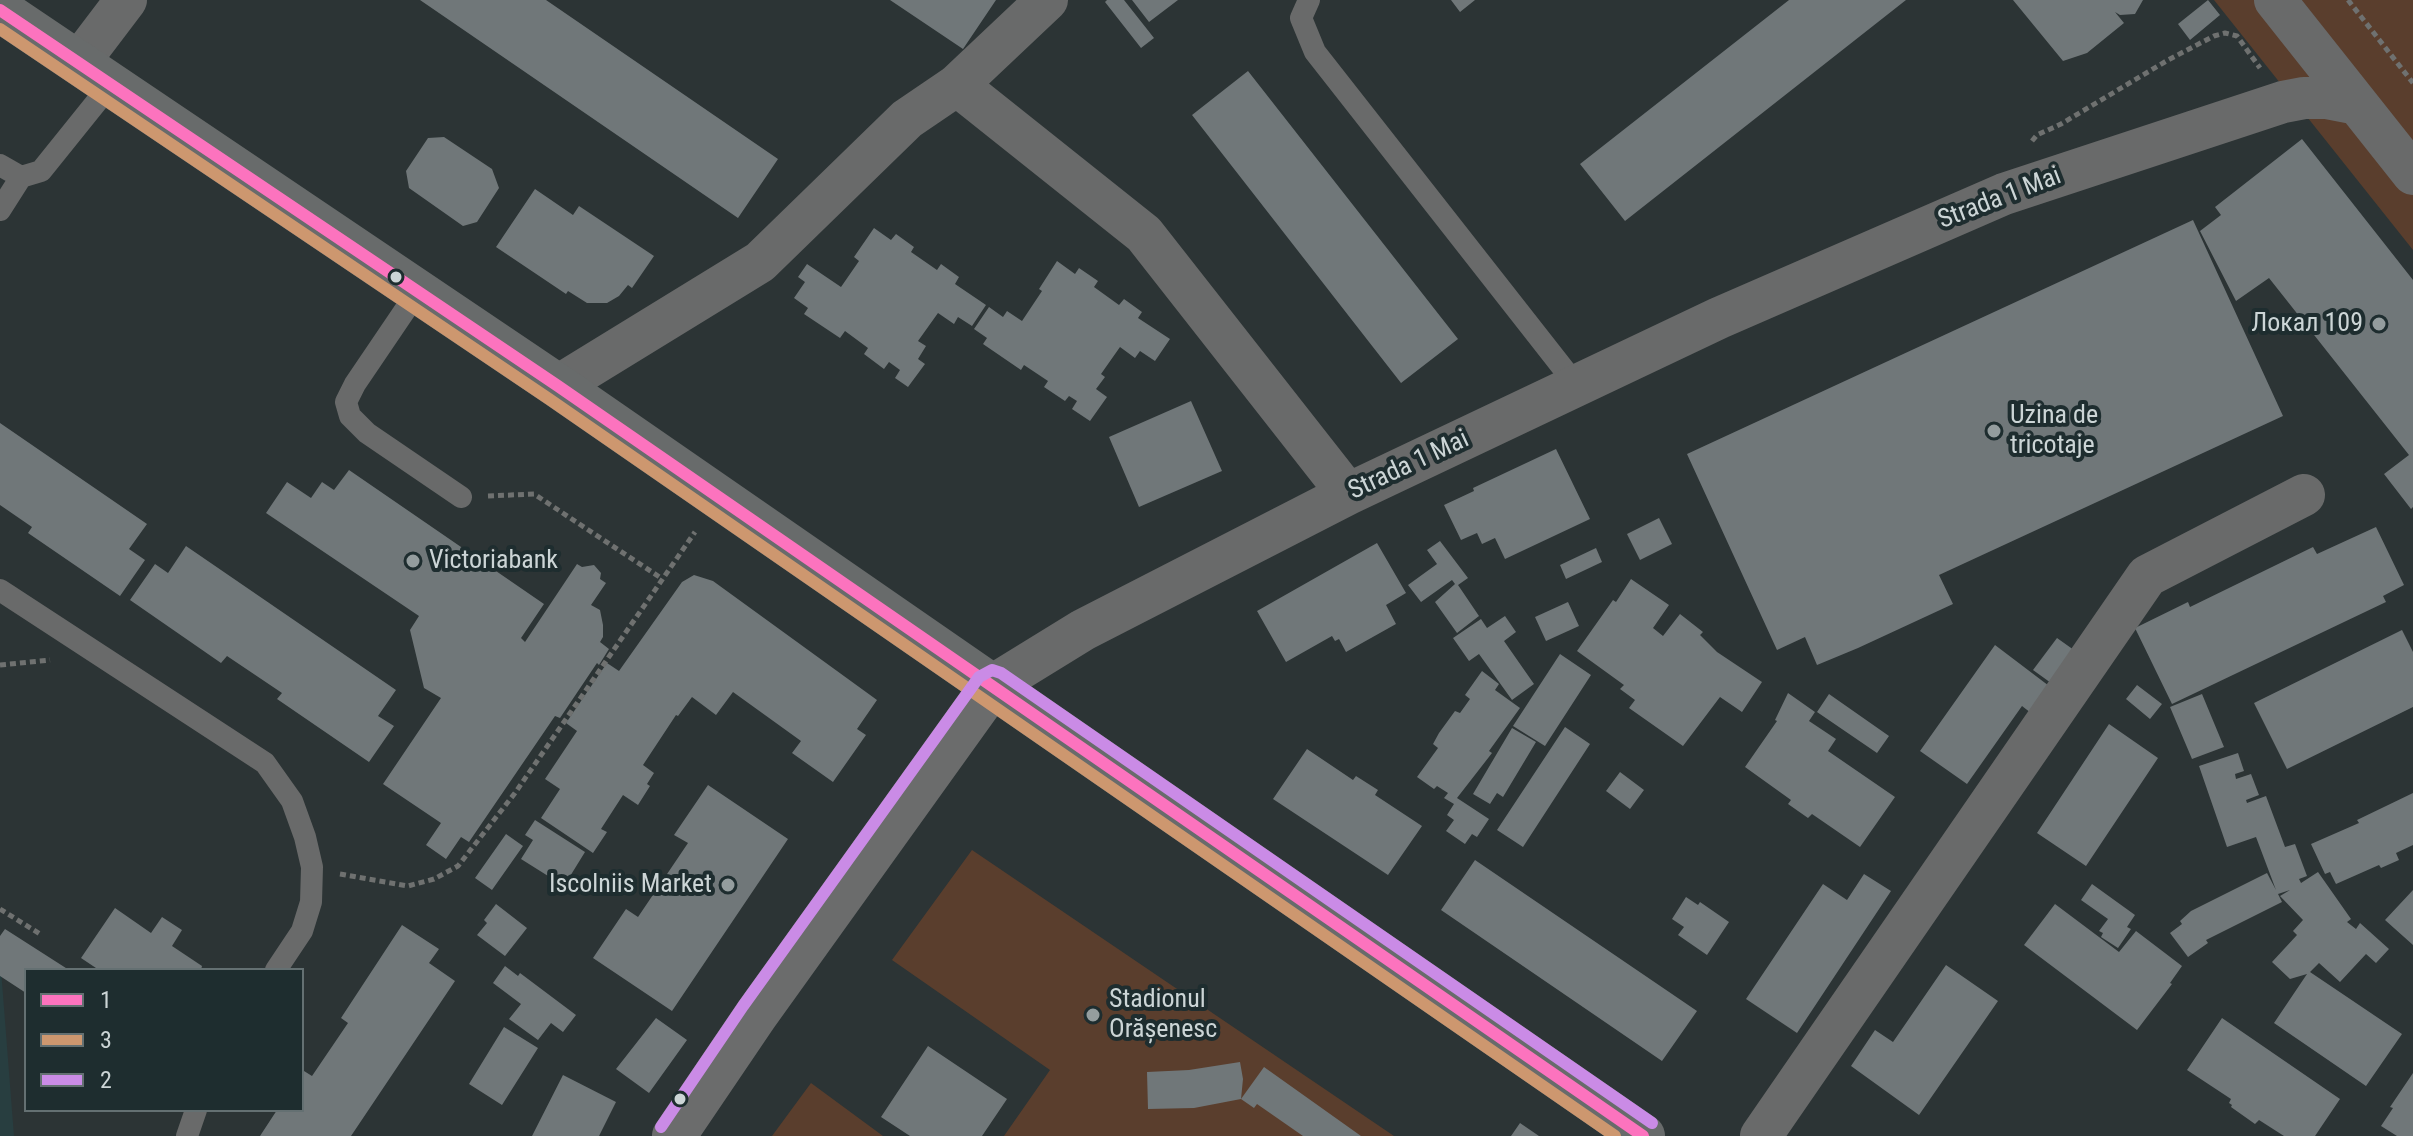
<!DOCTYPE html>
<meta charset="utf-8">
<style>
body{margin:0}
#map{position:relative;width:2413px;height:1136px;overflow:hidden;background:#2c3435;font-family:"Roboto Condensed",sans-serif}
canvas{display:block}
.legend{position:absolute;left:24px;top:968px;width:280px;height:144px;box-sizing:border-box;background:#1e2d2f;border:2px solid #647072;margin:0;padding:10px 14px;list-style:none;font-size:24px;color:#ccd5d6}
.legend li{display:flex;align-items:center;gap:16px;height:40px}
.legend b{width:40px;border:2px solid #647072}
</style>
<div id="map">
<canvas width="2413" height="1136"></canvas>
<ul class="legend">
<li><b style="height:10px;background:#fc73be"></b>1</li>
<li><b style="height:10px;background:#cd976f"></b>3</li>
<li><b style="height:10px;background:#ca8be6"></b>2</li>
</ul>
</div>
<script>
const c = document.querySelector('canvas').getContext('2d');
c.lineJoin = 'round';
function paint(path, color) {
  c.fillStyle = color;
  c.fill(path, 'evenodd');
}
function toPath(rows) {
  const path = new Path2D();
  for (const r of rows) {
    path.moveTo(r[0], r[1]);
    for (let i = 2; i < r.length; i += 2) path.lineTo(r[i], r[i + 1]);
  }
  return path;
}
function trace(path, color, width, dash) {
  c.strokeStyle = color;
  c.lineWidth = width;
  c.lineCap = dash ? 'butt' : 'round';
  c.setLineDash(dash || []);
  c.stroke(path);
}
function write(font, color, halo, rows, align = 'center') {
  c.font = font + ' "Roboto Condensed",sans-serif';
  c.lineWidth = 8;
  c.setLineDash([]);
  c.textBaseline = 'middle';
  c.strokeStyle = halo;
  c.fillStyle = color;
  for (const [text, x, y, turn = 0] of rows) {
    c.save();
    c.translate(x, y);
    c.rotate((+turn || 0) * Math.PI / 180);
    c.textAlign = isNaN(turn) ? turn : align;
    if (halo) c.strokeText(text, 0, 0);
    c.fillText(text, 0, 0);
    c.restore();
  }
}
paint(toPath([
 [0,957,14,1136,0,1136]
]), '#283e40');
paint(toPath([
 [2214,0,2413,0,2413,250],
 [972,850,1394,1136,1004,1136,1050,1070,892,960],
 [811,1083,883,1136,772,1136]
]), '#5a3e2d');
paint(toPath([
 [420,0,546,0,778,159,738,218],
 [890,0,996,0,963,49],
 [1107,0,1124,0,1154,38,1141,48,1105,2],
 [1132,0,1178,0,1149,22],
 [1451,0,1475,0,1460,12],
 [1789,0,1906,0,1625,221,1580,164],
 [2013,0,2143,0,2135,14,2120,15,2115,12,2124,23,2087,53,2063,61],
 [2208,0,2220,15,2190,40,2178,24],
 [1248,71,1458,339,1401,383,1192,115],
 [444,137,492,169,499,188,477,222,463,226,409,188,406,171,428,138],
 [2302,139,2413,280,2413,507,2411,509,2384,474,2409,455,2269,278,2236,301,2200,231,2221,215,2215,207],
 [535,189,573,215,579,206,654,256,632,288,628,285,619,296,607,303,587,303,568,291,566,294,496,247],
 [2193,220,2283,416,1939,575,1953,604,1858,648,1817,665,1805,637,1777,650,1687,454],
 [874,228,891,240,896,234,914,247,911,252,937,270,941,264,959,277,955,284,986,305,972,326,958,317,954,324,938,313,918,341,926,346,918,359,925,364,908,387,895,378,900,370,889,362,884,369,864,354,868,348,845,331,840,338,804,314,808,308,794,298,805,282,798,277,807,264,841,287,859,261,854,257],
 [1057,261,1075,274,1079,268,1098,281,1094,287,1119,305,1124,299,1142,312,1138,318,1170,339,1155,361,1140,351,1135,358,1120,347,1101,374,1105,377,1096,389,1107,397,1090,421,1072,409,1077,401,1069,396,1065,401,1044,387,1048,381,1024,365,1021,370,983,344,987,338,974,329,989,307,1003,317,1007,311,1022,321,1042,291,1039,289],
 [1191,401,1222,471,1139,507,1109,437],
 [0,423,147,524,129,549,145,560,120,596,28,533,32,527,0,505],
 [1556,449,1590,519,1505,559,1495,538,1482,544,1477,533,1461,540,1444,505,1474,491,1473,488],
 [349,470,544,604,521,638,525,642,577,564,582,567,594,565,601,573,600,579,606,583,591,605,600,610,603,625,603,637,600,642,609,649,599,665,597,663,560,718,555,716,469,842,461,837,446,859,426,845,441,823,383,784,441,698,424,688,410,630,419,616,266,513,287,482,311,498,322,482,334,490],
 [1659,518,1672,544,1640,560,1627,534],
 [2376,527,2404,585,2383,596,2386,602,2172,704,2135,628,2188,602,2190,607,2313,547,2317,554],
 [1440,541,1468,578,1458,585,1479,616,1457,633,1435,602,1455,584,1452,580,1421,602,1408,585,1437,564,1427,550],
 [1377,543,1406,593,1386,605,1396,624,1346,652,1339,639,1335,641,1332,636,1286,662,1257,611],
 [186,546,396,690,378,716,394,726,369,762,277,699,282,693,227,656,221,663,130,600,155,564,168,573],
 [1596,548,1602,562,1566,579,1560,565],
 [694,575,713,581,877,700,857,729,866,735,833,782,792,753,801,741,733,692,716,715,692,697,678,716,676,715,643,765,654,773,647,784,650,786,638,805,623,795,601,829,607,832,593,853,541,818,560,789,545,779,577,731,566,723,607,663,619,671,682,582],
 [1631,579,1669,605,1653,628,1663,636,1680,614,1703,632,1700,635,1717,652,1762,682,1742,712,1720,697,1683,746,1629,708,1635,700,1620,689,1624,685,1577,651,1613,600,1616,602],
 [1568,602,1579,626,1546,641,1535,617],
 [1505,616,1516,632,1504,641,1534,684,1512,700,1479,654,1469,661,1453,638,1481,619,1487,628],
 [2402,630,2413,652,2413,707,2287,769,2254,703],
 [2057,638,2088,660,2069,696,2033,670],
 [1995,645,2057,692,2031,713,2022,706,1967,784,1920,751],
 [1560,654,1591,675,1545,746,1513,726],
 [1482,671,1499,684,1495,690,1520,708,1489,751,1492,753,1457,798,1489,819,1477,837,1472,834,1465,844,1446,831,1454,820,1447,815,1454,804,1444,798,1448,793,1437,786,1434,789,1417,777,1438,748,1433,744,1439,733,1455,711,1460,713,1470,699,1465,695],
 [2137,685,2162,704,2150,719,2126,699],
 [1788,693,1815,712,1809,721,1836,739,1828,751,1895,797,1860,847,1812,814,1808,818,1788,804,1791,800,1745,767,1777,721,1775,720],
 [1829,694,1889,736,1877,753,1817,712],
 [2202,694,2224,747,2192,759,2170,707],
 [2109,724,2158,758,2086,866,2037,833],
 [1565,727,1590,744,1523,847,1497,830],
 [1512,728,1536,742,1503,797,1497,793,1490,804,1473,794],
 [1307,749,1353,780,1356,776,1378,790,1375,795,1422,826,1388,875,1273,799],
 [2238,753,2244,771,2235,774,2236,779,2251,774,2259,795,2246,800,2247,803,2266,796,2285,847,2295,844,2307,876,2299,879,2301,883,2318,872,2351,919,2347,922,2356,929,2360,923,2389,949,2376,963,2366,954,2340,982,2319,963,2310,972,2402,1034,2366,1086,2274,1023,2307,974,2290,979,2272,962,2297,935,2293,931,2303,920,2280,896,2290,890,2278,894,2282,902,2206,940,2208,943,2188,957,2170,933,2182,924,2180,921,2191,911,2267,873,2276,890,2256,837,2227,847,2199,766],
 [1620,772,1644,790,1630,809,1606,791],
 [708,785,788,839,672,1011,593,958,626,909,638,917,688,843,674,835],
 [2413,793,2413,845,2396,853,2399,860,2381,868,2379,865,2336,884,2330,872,2325,874,2311,844,2359,823,2357,820],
 [535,820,585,852,564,886,521,859,533,840,525,835],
 [506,834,523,846,492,890,475,878],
 [1475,860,1697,1011,1662,1061,1441,910],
 [1864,874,1891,891,1797,1033,1746,999,1823,884,1847,900],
 [2092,884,2135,915,2127,927,2131,929,2118,948,2101,937,2103,933,2099,931,2108,919,2081,900],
 [2413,890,2413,945,2385,920],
 [1686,897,1698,905,1700,902,1729,922,1707,955,1678,935,1684,927,1672,919],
 [496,904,527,928,505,956,477,935,487,923,484,920],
 [2055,904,2119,952,2136,931,2182,966,2170,983,2172,984,2137,1030,2024,945],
 [115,908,151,933,162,917,182,930,172,946,202,966,201,970,99,970,81,958],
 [402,925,439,949,429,963,455,981,351,1136,260,1136,277,1110,302,1110,302,1074,304,1071,312,1076,348,1023,341,1018],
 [5,929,69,970,26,970,26,993,0,976,0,936],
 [1946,965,1998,1001,1919,1115,1851,1066,1875,1030,1893,1042],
 [505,966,518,976,520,973,576,1015,563,1032,551,1023,538,1040,509,1019,521,1004,493,983],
 [656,1018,687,1040,649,1093,616,1069],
 [2222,1018,2340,1099,2315,1136,2284,1136,2259,1120,2255,1124,2231,1107,2232,1105,2229,1103,2231,1099,2187,1070],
 [504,1027,538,1048,502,1105,469,1084],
 [928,1046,1007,1099,982,1136,910,1136,881,1117],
 [1240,1062,1243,1079,1241,1099,1194,1108,1148,1109,1147,1072,1189,1070],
 [1264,1067,1361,1136,1303,1136,1257,1104,1254,1108,1241,1099],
 [2413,1073,2413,1136,2397,1136,2381,1126,2393,1108,2390,1107],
 [563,1075,616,1102,599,1136,532,1136],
 [1520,1123,1539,1136,1511,1136]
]), '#707779');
trace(toPath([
 [2348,0,2413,83],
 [2032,141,2037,135,2061,124,2168,60,2214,36,2225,33,2237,36,2260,68],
 [488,496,534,494,661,578],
 [0,665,50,660],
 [340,874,408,886,434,879,458,866,515,793,695,532],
 [0,909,40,934]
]), '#6f7170', 5, [6, 4]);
trace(toPath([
 [1309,0,1301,18,1315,52,1577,386],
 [0,165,21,177,41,171,111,84],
 [0,210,21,177],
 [418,291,355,384,346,402,350,416,367,433,461,497],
 [0,590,265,763,292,801,305,837,312,867,311,902,302,931,276,970],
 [187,1136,196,1110]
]), '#696a6a', 22);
trace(toPath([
 [2275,0,2413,174],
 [79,62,126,0],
 [957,85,1144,234,1348,494],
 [558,386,760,262,907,119,957,85,1047,0],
 [992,686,1083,630,1348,494,1719,318,2004,194,2283,102,2304,98,2326,98,2357,104],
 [1761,1136,2147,576,2304,495]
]), '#696a6a', 42);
trace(toPath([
 [674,1136,756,1015,992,686]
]), '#6b6c6c', 44);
trace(toPath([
 [0,10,558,386,1643,1136]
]), '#686b6b', 44);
trace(toPath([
 [0,10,558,386,1643,1136]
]), '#fc73be', 12);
trace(toPath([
 [0,29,549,399,1615,1136]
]), '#cd976f', 12);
trace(toPath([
 [661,1127,743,1006,979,677,992,670,1001,673,1652,1123]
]), '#ca8be6', 12);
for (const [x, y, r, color] of [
 [396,277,7,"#ccd5d6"],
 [2379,324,8,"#949d9e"],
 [1994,431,8,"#949d9e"],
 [413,561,8,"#949d9e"],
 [728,885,8,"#949d9e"],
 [1093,1015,8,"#949d9e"],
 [680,1099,7,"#ccd5d6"]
]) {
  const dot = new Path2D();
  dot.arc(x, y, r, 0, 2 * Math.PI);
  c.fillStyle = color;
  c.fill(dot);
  trace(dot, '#1e2d2f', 3);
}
write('26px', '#ccd5d6', '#1e2d2f', [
 ["Strada 1 Mai",2000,199,-21],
 ["Strada 1 Mai",1409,466,-25]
]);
write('26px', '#ccd5d6', '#1e2d2f', [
 ["Локал 109",2363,324,"right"],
 ["Uzina de",2010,416],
 ["tricotaje",2010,446],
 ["Victoriabank",429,561],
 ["Iscolniis Market",712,885,"right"],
 ["Stadionul",1109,1000],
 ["Orășenesc",1109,1030]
], 'left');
</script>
